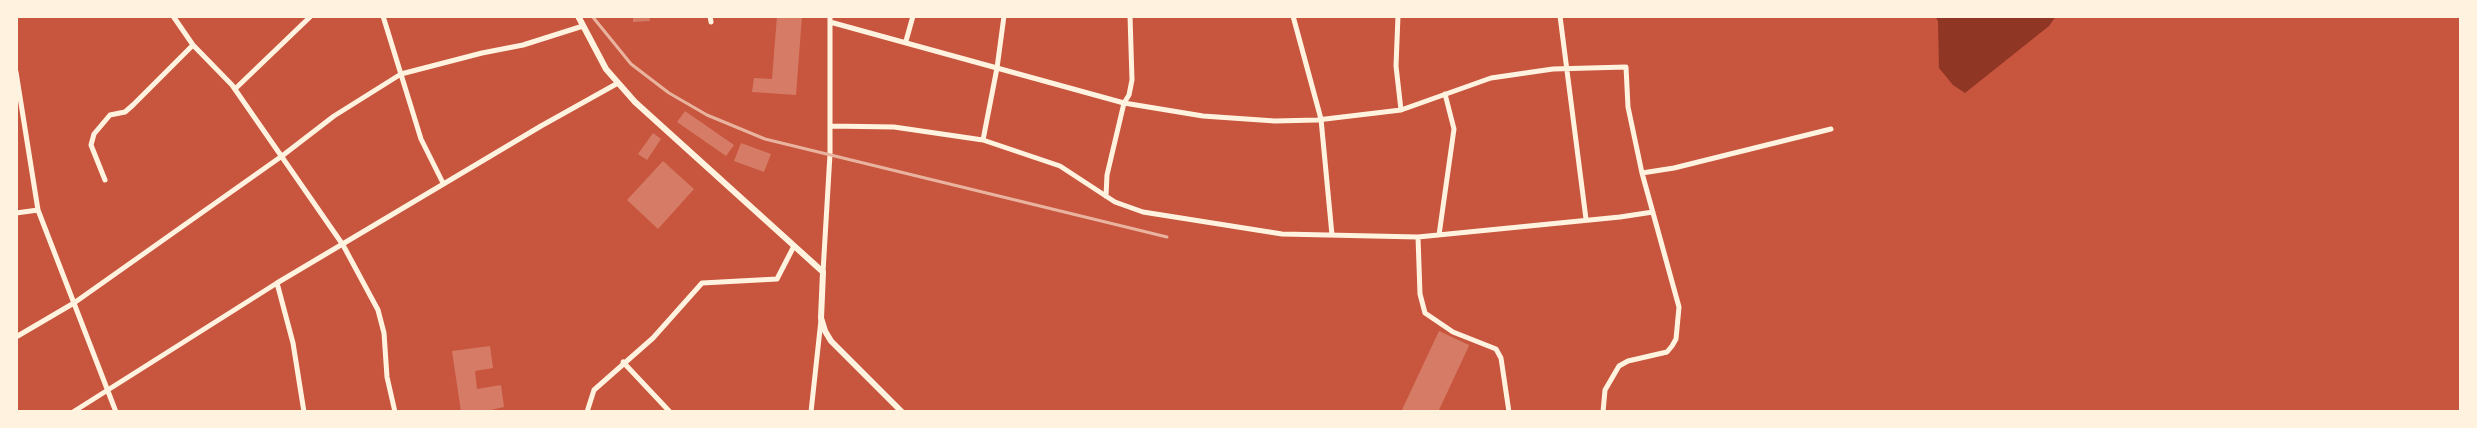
<!DOCTYPE html>
<style>
body{margin:0}
#map{position:relative;width:2477px;height:428px;overflow:hidden;background:#c8553d;font-family:"Roboto Condensed",sans-serif}
canvas{display:block}
.frame{position:absolute;inset:0;border:18px solid #fff3e0;pointer-events:none}
</style>
<div id="map">
<canvas width="2477" height="428"></canvas>
<div class="frame"></div>
</div>
<script>
const c = document.querySelector('canvas').getContext('2d');
c.lineJoin = 'round';
function paint(path, color) {
  c.fillStyle = color;
  c.fill(path, 'evenodd');
}
function toPath(rows) {
  const path = new Path2D();
  for (const r of rows) {
    path.moveTo(r[0], r[1]);
    for (let i = 2; i < r.length; i += 2) path.lineTo(r[i], r[i + 1]);
  }
  return path;
}
function trace(path, color, width, dash) {
  c.strokeStyle = color;
  c.lineWidth = width;
  c.lineCap = dash ? 'butt' : 'round';
  c.setLineDash(dash || []);
  c.stroke(path);
}
paint(toPath([
 [1935,16,2056,16,2049,26,1965,93,1953,85,1939,68,1938,21]
]), '#8f3625');
paint(toPath([
 [633,16,649,16,650,21,633,22],
 [777,16,802,16,796,95,752,92,754,78,772,79],
 [685,111,734,145,726,156,677,122],
 [653,133,661,139,647,160,638,154],
 [741,143,771,154,764,172,734,161],
 [663,161,694,189,658,229,627,200],
 [1439,331,1469,345,1468,348,1438,412,1401,412],
 [490,346,493,368,475,371,477,389,501,385,504,407,482,412,461,412,452,351]
]), '#d67c66');
trace(toPath([
 [173,16,193,45,232,85,343,245,378,310,384,333,387,377,395,412],
 [383,16,421,139,443,183],
 [710,16,711,22],
 [1293,16,1321,119,1332,235],
 [1398,16,1396,66,1401,110],
 [1560,16,1586,219],
 [830,22,1124,103,1203,116,1275,121,1317,120,1401,110,1491,78,1553,69,1626,67,1628,107,1642,173,1679,307,1676,339,1672,346,1667,352,1628,361,1619,366,1605,390,1603,412],
 [906,41,913,16],
 [16,72,38,210,116,412],
 [235,89,311,16],
 [830,126,894,127,983,140,1060,166,1115,202,1143,212,1282,234,1418,237,1620,217,1653,212],
 [983,140,997,68,1004,16],
 [1642,173,1674,168,1831,129],
 [105,180,91,145,94,134,110,115,125,112,133,105,193,45],
 [1106,196,1107,175,1124,103,1129,95,1132,80,1130,16],
 [16,213,38,210],
 [1439,235,1454,129,1445,94],
 [1418,237,1420,294,1425,313,1453,332,1496,349,1501,358,1509,412],
 [823,272,830,154,830,16],
 [277,283,293,343,304,412],
 [16,337,74,303,282,156,334,116,401,74,482,53,523,45,583,26],
 [623,362,670,412],
 [73,412,277,283,541,126,618,83],
 [587,412,594,390,653,338,702,283,777,279,794,246],
 [811,412,821,320]
]), '#fff3e0', 5);
trace(toPath([
 [578,16,606,69,635,102,823,272,821,318,825,331,831,341,902,412]
]), '#fff3e0', 6);
trace(toPath([
 [592,16,631,64,669,93,707,115,765,139,1167,237]
]), '#e9b49f', 3);
</script>
